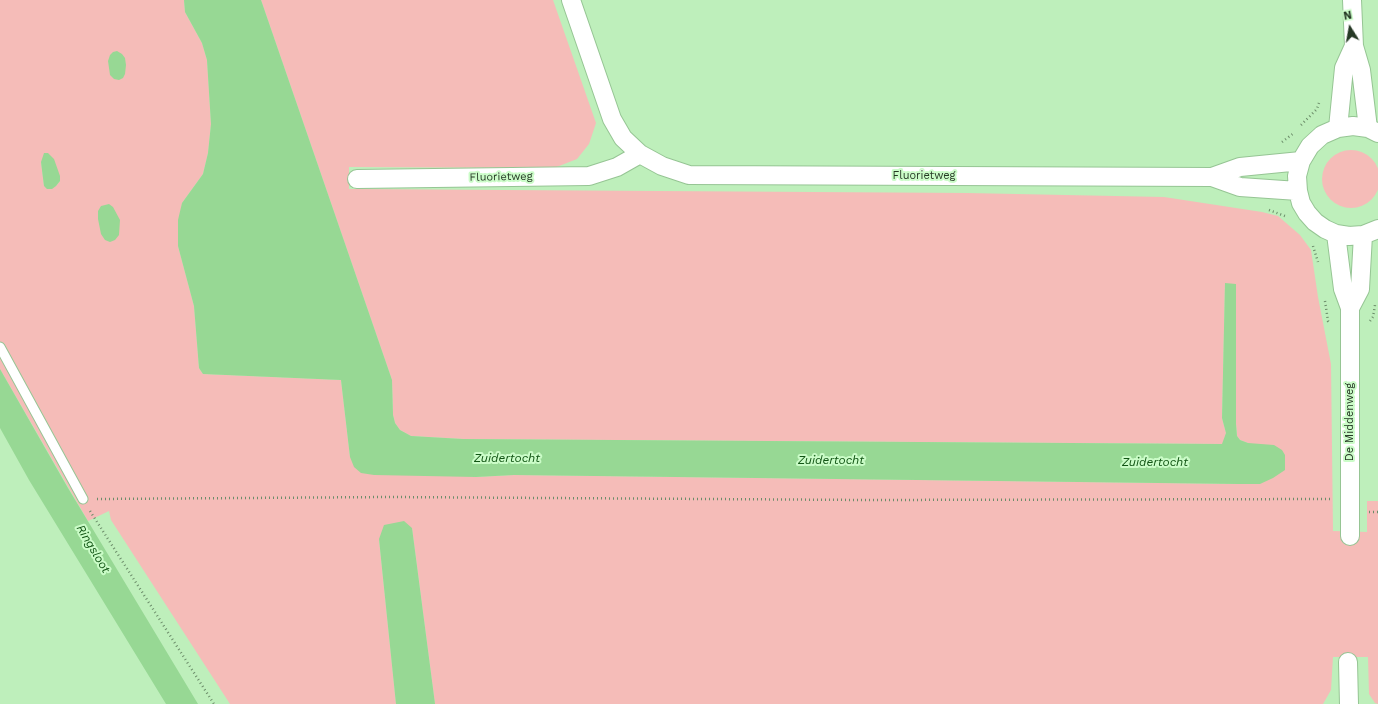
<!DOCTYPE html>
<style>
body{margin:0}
#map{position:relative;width:1378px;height:704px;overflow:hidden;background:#beefbb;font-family:"Work Sans",sans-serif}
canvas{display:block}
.north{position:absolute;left:1330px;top:8px;width:40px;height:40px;-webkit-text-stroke:3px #cbfcc8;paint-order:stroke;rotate:349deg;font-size:11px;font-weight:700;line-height:16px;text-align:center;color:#263925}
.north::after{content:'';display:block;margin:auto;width:14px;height:18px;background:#263925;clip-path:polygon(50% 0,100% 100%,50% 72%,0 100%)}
</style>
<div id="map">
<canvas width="1378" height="704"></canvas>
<div class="north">N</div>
</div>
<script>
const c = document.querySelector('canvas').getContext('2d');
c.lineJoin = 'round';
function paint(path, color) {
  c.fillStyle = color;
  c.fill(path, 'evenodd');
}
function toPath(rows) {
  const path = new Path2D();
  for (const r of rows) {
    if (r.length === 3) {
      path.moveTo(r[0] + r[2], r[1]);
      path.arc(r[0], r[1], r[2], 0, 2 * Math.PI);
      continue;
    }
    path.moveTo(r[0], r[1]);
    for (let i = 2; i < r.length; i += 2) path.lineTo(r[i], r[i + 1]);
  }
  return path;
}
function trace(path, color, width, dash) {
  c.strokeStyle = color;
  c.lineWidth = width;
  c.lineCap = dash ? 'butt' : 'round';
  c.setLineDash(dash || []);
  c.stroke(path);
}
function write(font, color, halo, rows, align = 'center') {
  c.font = font + ' "Work Sans",sans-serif';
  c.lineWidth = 4;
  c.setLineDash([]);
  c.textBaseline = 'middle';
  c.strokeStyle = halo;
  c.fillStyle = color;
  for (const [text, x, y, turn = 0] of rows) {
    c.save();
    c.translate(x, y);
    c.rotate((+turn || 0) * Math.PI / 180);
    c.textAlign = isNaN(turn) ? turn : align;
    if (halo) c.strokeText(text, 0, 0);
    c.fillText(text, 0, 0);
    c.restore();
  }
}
paint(toPath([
 [0,0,184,0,185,12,202,43,207,60,211,124,208,153,203,174,182,203,178,246,194,306,199,368,203,374,341,380,350,457,476,477,514,475,1239,484,1260,484,1248,443,1240,440,1237,436,1225,283,1222,418,1226,433,1223,444,463,439,411,436,400,430,395,423,393,415,392,380,261,0,553,0,596,123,589,144,577,159,554,168,349,167,349,189,967,193,1164,197,1262,212,1278,216,1300,235,1311,250,1318,297,1331,364,1333,531,1367,532,1367,501,1378,501,1378,704,1375,703,1369,694,1368,657,1333,657,1331,690,1323,704,435,704,412,528,379,539,396,704,230,704,111,520,109,511,88,521,0,369],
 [41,162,60,176,60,181,56,186,44,186],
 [1351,179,29]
]), '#f5bcb8');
paint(toPath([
 [184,0,261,0,392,380,393,415,395,423,400,430,411,436,463,439,1222,444,1226,433,1222,418,1225,283,1236,284,1236,424,1237,436,1240,440,1248,443,1274,445,1282,450,1285,455,1285,470,1273,478,1260,484,1239,484,514,475,476,477,374,475,361,473,354,467,350,457,341,380,203,374,199,368,194,306,178,246,178,220,182,203,203,174,208,153,211,124,207,60,202,43,185,12],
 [117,51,122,54,125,58,126,65,125,74,123,78,119,80,114,79,110,75,108,61,110,55,113,52],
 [44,153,48,153,54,159,60,176,60,181,56,186,52,189,47,189,44,186,41,162],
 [109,204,113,207,120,220,119,235,115,240,110,242,105,240,101,234,98,219,98,211,101,206],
 [0,369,68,488,198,704,166,704,29,480,0,428],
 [404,521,412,528,435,704,396,704,379,539,384,525]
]), '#97d894');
const service = toPath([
 [0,347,83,499]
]);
const minor = toPath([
 [571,0,612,119,623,138,640,154,662,166,689,175,1212,177,1240,187,1298,191],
 [1352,0,1354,46,1361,70,1368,128],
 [1338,128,1344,68,1354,46],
 [1378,133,1368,128,1353,126,1338,128,1322,135,1310,146,1301,161,1297,176,1298,191,1301,203,1307,213,1315,222,1325,229,1336,234,1349,236,1363,235,1378,229],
 [1212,177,1240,167,1301,161],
 [357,179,589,176,617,167,640,154],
 [1336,234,1343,289,1350,308,1350,536],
 [1350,308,1360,289,1363,235],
 [1348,662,1349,704]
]);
trace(service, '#96c594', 11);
trace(minor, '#96c594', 20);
trace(toPath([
 [1301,125,1317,109,1319,103],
 [1282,142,1294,133],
 [1269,210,1285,216],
 [1313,246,1318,262],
 [1325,301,1328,321,1330,323],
 [1370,321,1373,317,1375,305],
 [97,499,390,497,865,500,1330,499],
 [90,511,214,704],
 [1369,512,1378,512]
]), '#6c8d6a', 2.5, [1, 3]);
trace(service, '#fff', 9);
trace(minor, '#fff', 18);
write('11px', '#263925', '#cbfcc8', [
 ["Fluorietweg",924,176],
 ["Fluorietweg",501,177,-1],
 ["De Middenweg",1350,422,-90]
]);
write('italic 12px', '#115414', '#cbfcc8', [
 ["Zuidertocht",507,458],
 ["Zuidertocht",831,460],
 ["Zuidertocht",1155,462],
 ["Ringsloot",93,549,59]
]);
</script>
